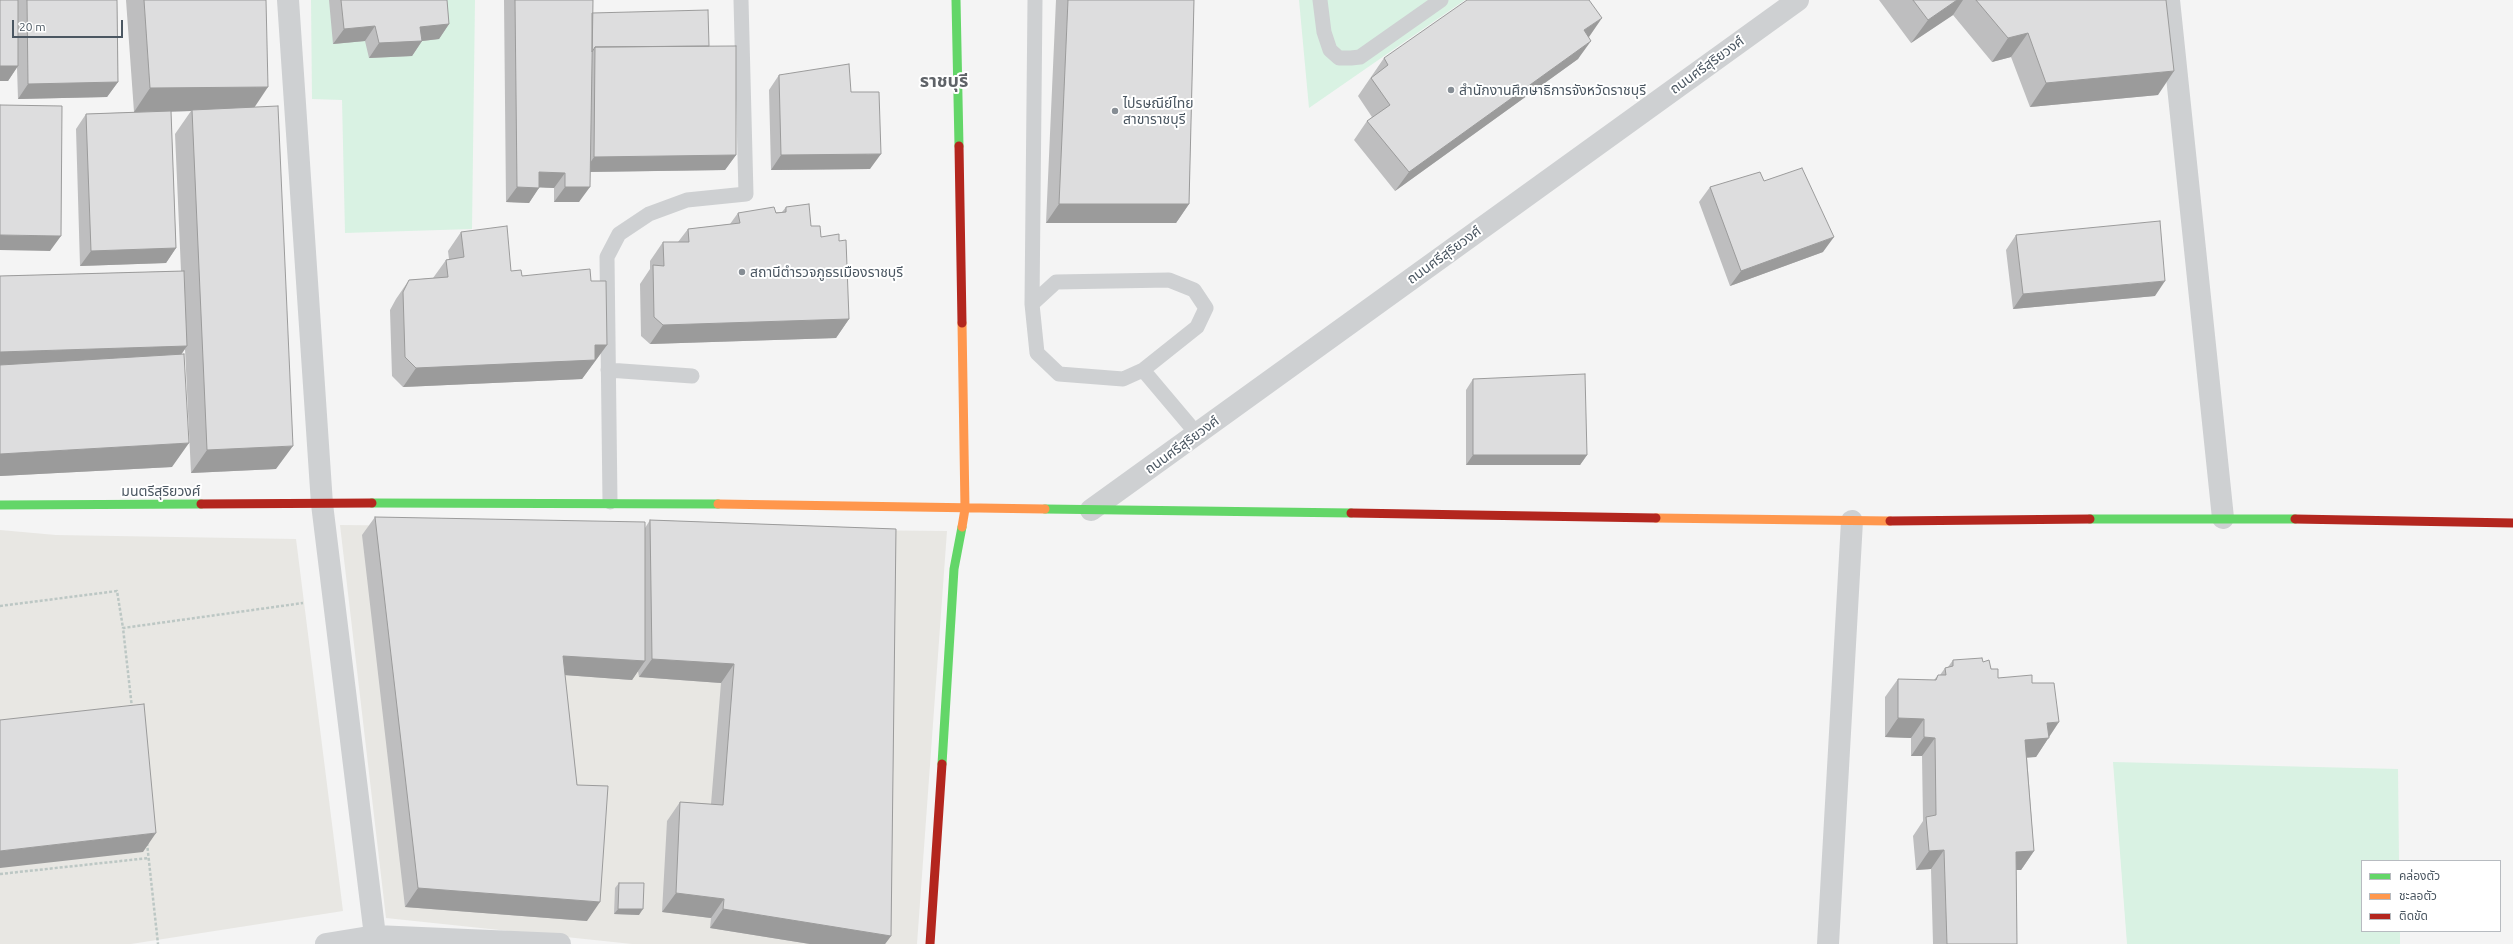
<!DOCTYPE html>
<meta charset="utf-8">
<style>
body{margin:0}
#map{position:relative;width:2513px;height:944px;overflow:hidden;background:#f4f4f4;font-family:Ubuntu,"Noto Sans Thai",sans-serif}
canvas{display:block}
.legend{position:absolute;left:2361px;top:860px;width:140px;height:72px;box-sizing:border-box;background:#fff;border:1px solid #b7bbc0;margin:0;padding:5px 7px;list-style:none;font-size:12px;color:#4a5661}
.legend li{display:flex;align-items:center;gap:8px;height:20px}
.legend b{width:20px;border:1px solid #b7bbc0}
.scale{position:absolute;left:12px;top:20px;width:111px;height:18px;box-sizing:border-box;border:2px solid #4a5661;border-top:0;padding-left:5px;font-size:12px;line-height:14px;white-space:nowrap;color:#4a5661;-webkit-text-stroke:3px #fff;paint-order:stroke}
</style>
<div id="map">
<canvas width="2513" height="944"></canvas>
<ul class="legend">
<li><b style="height:5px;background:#63d668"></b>คล่องตัว</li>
<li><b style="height:5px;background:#ff974d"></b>ชะลอตัว</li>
<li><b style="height:5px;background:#b3261e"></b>ติดขัด</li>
</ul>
<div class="scale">20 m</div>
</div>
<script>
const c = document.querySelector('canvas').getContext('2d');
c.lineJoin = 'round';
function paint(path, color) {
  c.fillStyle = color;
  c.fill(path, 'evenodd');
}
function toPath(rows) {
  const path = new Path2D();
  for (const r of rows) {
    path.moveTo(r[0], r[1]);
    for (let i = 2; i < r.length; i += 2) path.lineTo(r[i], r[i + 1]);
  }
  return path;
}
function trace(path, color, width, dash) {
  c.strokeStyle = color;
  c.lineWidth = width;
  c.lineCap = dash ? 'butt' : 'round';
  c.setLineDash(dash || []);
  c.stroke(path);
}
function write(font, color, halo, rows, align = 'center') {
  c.font = font + ' Ubuntu,"Noto Sans Thai",sans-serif';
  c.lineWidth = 4;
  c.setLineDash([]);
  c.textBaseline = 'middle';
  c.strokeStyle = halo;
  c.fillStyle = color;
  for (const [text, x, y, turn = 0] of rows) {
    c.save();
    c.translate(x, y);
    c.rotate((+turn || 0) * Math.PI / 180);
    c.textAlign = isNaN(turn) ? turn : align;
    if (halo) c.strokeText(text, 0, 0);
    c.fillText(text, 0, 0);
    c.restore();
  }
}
paint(toPath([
 [340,525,947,531,917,944,632,944,386,918],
 [0,530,56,535,296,539,343,911,131,944,0,944]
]), '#e8e7e3');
paint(toPath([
 [311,0,475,0,472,229,345,233,342,100,312,99],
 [1299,0,1465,0,1309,108],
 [2113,762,2398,769,2399,861,2362,861,2362,931,2400,931,2400,944,2127,944]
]), '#d9f2e3');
trace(toPath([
 [0,606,117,591,123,628],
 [132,708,123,628,303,603],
 [147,843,158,944],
 [0,874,149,858]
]), '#bcc7c4', 2.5, [3, 2]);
trace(toPath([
 [1320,0,1324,32,1330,50,1339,58,1351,58,1360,57,1441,0],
 [1032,304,1035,0],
 [608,370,692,376],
 [1143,370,1197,327,1206,308,1194,290,1169,280,1056,282,1032,304,1037,353,1059,374,1123,379,1143,370,1197,434],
 [610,502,607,257,619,234,649,214,687,200,746,194,741,0]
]), '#ced0d2', 15);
trace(toPath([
 [288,0,322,504,375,936],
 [2169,0,2223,518],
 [1091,510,1798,0],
 [326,944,375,936,560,944],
 [1828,944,1852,521]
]), '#ced0d2', 22);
trace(toPath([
 [956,0,959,146],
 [372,503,718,504],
 [0,505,201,504],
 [1045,509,1351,513],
 [2090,519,2295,519],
 [942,764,954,569,962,527]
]), '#63d668', 9);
trace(toPath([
 [718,504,1045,509],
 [1656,518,1890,521],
 [962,527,965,509,962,323]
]), '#ff974d', 9);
trace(toPath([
 [959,146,962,323],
 [201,504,372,503],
 [1351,513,1656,518],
 [2295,519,2513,523],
 [1890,521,2090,519],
 [930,944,942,764]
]), '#b3261e', 9);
paint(toPath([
 [0,0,117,0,118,82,107,97,18,99,17,67,8,81,0,81],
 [126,0,266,0,254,107,276,469,191,473,185,349,181,355,172,467,0,476,0,276,181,271,175,134,191,111,171,112,176,248,166,263,80,266,76,129,86,114,134,112],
 [329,0,447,0,449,24,439,39,422,41,412,56,369,58,365,41,333,44],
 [504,0,593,0,592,13,709,46,736,155,725,170,590,172,579,202,554,202,554,188,539,187,529,203,506,202],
 [1056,0,1194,0,1189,204,1176,223,1046,223],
 [1879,0,2166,0,2158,95,2030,107,2011,57,1992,62,1953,15,1911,43],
 [1588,37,1578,59,1395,191,1354,140,1367,121,1372,117,1358,96,1384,58,1589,37],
 [779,75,851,92,870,169,771,170,769,90],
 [1764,181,1823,252,1730,286,1699,202,1710,187],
 [786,207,811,226,821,237,839,241,849,319,836,338,650,344,641,336,640,284,650,269,650,261,663,242,678,242,688,229,730,224,738,213,782,212],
 [461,232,511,271,522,276,591,281,607,345,582,379,403,387,392,376,390,310,396,299,409,280,433,278,446,260,449,259,448,251],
 [2016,235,2155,296,2013,309,2006,250],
 [1473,379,1587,455,1580,465,1466,465,1466,390],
 [375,517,645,528,650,520,896,529,891,936,885,944,810,944,710,928,711,918,662,912,667,821,680,802,711,804,721,683,639,677,638,671,632,680,565,675,577,785,587,921,405,907,362,535],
 [1953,660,1983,662,1998,678,2032,683,2049,737,2036,757,2027,757,2034,851,2021,870,2016,870,2017,944,1933,944,1931,869,1916,870,1913,836,1923,821,1922,756,1911,756,1911,738,1885,737,1885,697,1898,679,1934,680,1938,675,1940,675,1945,668,1948,667],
 [619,883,639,915,614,914,615,888]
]), '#bebebf');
paint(toPath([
 [1957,0,1963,0,1953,15,1911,43,1928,20],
 [1602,18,1589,37,1571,48,1584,30],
 [449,24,439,39,422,41,412,56,369,58,379,43,420,27],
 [375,26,365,41,333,44,344,29],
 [2028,33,2011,57,1992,62,2008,38],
 [1591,41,1578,59,1395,191,1409,172],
 [0,66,18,66,8,81,0,81],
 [2174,71,2158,95,2030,107,2046,83],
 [118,82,107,97,18,99,28,84],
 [268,87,252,111,192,110,191,111,134,112,150,88],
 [881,154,870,169,771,170,781,155],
 [736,155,725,170,584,172,594,157],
 [539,172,565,173,554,188,528,187],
 [517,187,539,188,529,203,506,202],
 [565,187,590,187,579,202,554,202],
 [1059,204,1189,204,1176,223,1046,223],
 [0,235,61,236,50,251,0,250],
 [1834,237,1823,252,1730,286,1741,271],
 [176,248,166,263,80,266,91,251],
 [2165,281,2155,296,2013,309,2023,294],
 [849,319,836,338,650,344,663,325],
 [595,345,607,345,582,379,403,387,416,368],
 [187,346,170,370,0,375,0,352],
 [189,443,172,467,0,476,0,454],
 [293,446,276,469,191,473,207,450],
 [1473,455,1587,455,1580,465,1466,465],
 [563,656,645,661,632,680,550,674],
 [652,659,734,664,721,683,639,677],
 [1898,718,1924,719,1911,738,1885,737],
 [2059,722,2036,757,2012,759,2025,740,2047,723],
 [1924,737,1935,738,1922,756,1911,756],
 [156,833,143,852,0,868,0,851],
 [1944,850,1931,869,1916,870,1929,851],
 [2034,851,2021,870,2003,870,2016,852],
 [418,888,600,902,587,921,405,907],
 [676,893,724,899,711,918,662,912],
 [618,909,643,909,639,915,614,914],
 [723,909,891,936,885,944,810,944,710,928]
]), '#9b9b9b');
const building = toPath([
 [0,0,18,0,18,66,0,66,0,0],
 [27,0,117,0,118,82,28,84,27,0],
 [144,0,266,0,268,87,150,88,144,0],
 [341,0,447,0,449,24,420,27,422,41,379,43,375,26,344,29,341,0],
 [515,0,593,0,590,187,565,187,565,173,539,172,539,188,517,187,515,0],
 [1068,0,1194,0,1189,204,1059,204,1068,0],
 [1467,0,1589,0,1602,18,1584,30,1591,41,1409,172,1367,121,1390,105,1371,78,1388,65,1384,58,1467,0],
 [1913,0,1957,0,1928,20,1913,0],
 [1976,0,2166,0,2174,71,2046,83,2028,33,2008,38,1976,0],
 [708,10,709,46,595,47,592,52,592,13,708,10],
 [736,46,736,155,594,157,595,47,736,46],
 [849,64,851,92,879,92,881,154,781,155,779,75,849,64],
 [0,105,62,106,61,236,0,235,0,105],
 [278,106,293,446,207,450,192,110,278,106],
 [171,111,176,248,91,251,86,114,171,111],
 [1802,168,1834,237,1741,271,1710,187,1760,172,1764,181,1802,168],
 [809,204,811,226,820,226,821,237,839,234,839,241,846,240,849,319,663,325,654,317,653,265,664,266,663,242,689,242,688,229,740,223,738,213,774,207,776,213,786,212,786,207,809,204],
 [2160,221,2165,281,2023,294,2016,235,2160,221],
 [507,226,511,271,521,270,522,276,590,269,591,281,606,281,607,345,595,345,595,360,416,368,405,357,403,292,409,280,448,277,446,260,464,257,461,232,507,226],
 [184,271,187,346,0,352,0,276,184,271],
 [184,354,189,443,0,454,0,365,184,354],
 [1585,374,1587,455,1473,455,1473,379,1585,374],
 [375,517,645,522,645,661,563,656,577,785,608,786,600,902,418,888,375,517],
 [650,520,896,529,891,936,723,909,724,899,676,893,680,802,723,805,734,664,652,659,650,520],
 [1982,658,1983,662,1989,660,1991,669,1998,669,1998,678,2032,675,2032,683,2054,683,2059,722,2047,723,2049,738,2025,740,2034,851,2016,852,2017,944,1947,944,1944,850,1929,851,1926,817,1936,815,1935,738,1924,737,1924,719,1898,718,1898,679,1936,680,1938,675,1946,675,1945,668,1953,666,1953,660,1982,658],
 [144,704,156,833,0,851,0,720,144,704],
 [619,883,644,883,643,909,618,909,619,883]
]);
paint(building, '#ddddde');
trace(building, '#9b9b9b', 1);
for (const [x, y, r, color] of [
 [1451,90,4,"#868d94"],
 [1115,111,4,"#868d94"],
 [742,272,4,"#868d94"]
]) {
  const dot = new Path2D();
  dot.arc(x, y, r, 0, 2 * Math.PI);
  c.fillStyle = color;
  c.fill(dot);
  trace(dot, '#fff', 1.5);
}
write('14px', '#4a5661', '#fff', [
 ["ถนนศรีสุริยวงศ์",1707,65,-36],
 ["ถนนศรีสุริยวงศ์",1444,255,-36],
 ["ถนนศรีสุริยวงศ์",1182,445,-36],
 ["มนตรีสุริยวงศ์",161,491]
]);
write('14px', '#4a5661', '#fff', [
 ["สำนักงานศึกษาธิการจังหวัดราชบุรี",1459,90],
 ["ไปรษณีย์ไทย",1123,103],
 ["สาขาราชบุรี",1123,119],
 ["สถานีตำรวจภูธรเมืองราชบุรี",750,272]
], 'left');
write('bold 18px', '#5f6368', '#fff', [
 ["ราชบุรี",944,81]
]);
</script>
